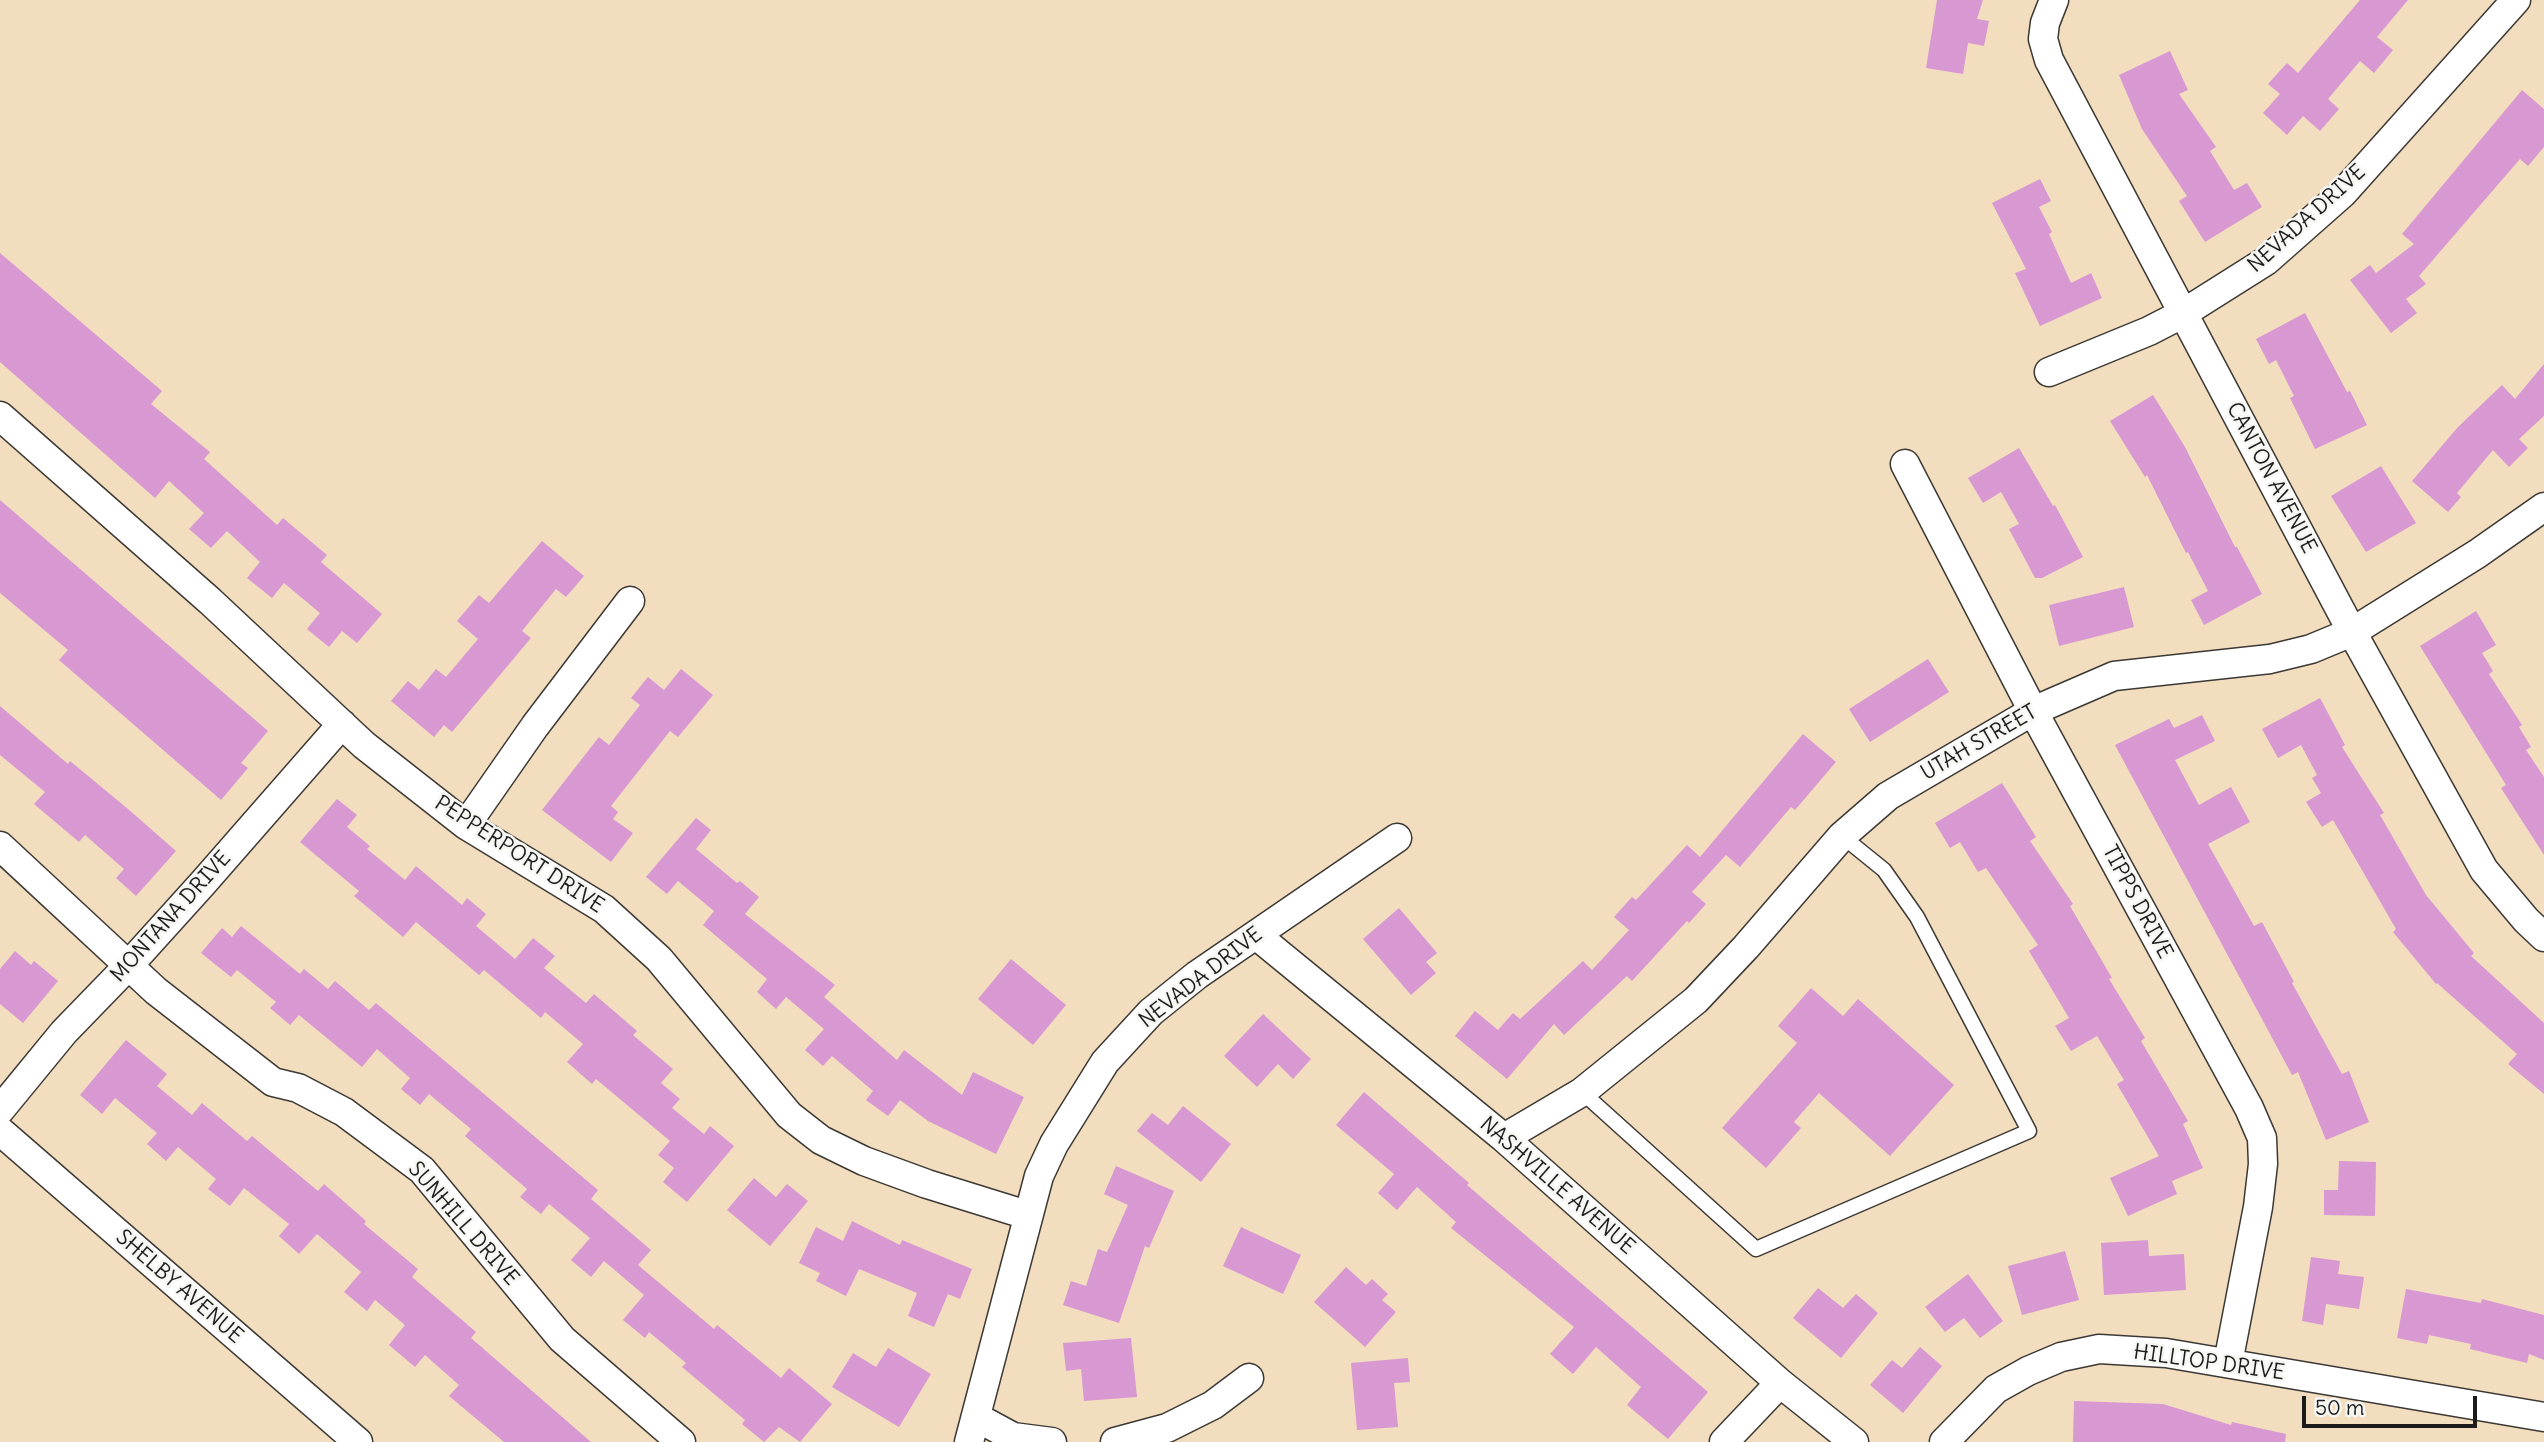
<!DOCTYPE html>
<style>
body{margin:0}
#map{position:relative;width:2544px;height:1442px;overflow:hidden;background:#f2ddbf;font-family:Delius,sans-serif}
canvas{display:block}
.scale{position:absolute;left:2302px;top:1396px;width:175px;height:32px;box-sizing:border-box;border:4px solid #1c1c1c;border-top:0;padding-left:9px;font-size:21px;line-height:24px;white-space:nowrap;color:#1c1c1c;-webkit-text-stroke:5px #f6f6f2;paint-order:stroke}
</style>
<div id="map">
<canvas width="2544" height="1442"></canvas>
<div class="scale">50 m</div>
</div>
<script>
const c = document.querySelector('canvas').getContext('2d');
c.lineJoin = 'round';
function paint(path, color) {
  c.fillStyle = color;
  c.fill(path, 'evenodd');
}
function toPath(rows) {
  const path = new Path2D();
  for (const r of rows) {
    path.moveTo(r[0], r[1]);
    for (let i = 2; i < r.length; i += 2) path.lineTo(r[i], r[i + 1]);
  }
  return path;
}
function trace(path, color, width, dash) {
  c.strokeStyle = color;
  c.lineWidth = width;
  c.lineCap = dash ? 'butt' : 'round';
  c.setLineDash(dash || []);
  c.stroke(path);
}
function write(font, color, halo, rows, align = 'center') {
  c.font = font + ' Delius,sans-serif';
  c.lineWidth = 5;
  c.setLineDash([]);
  c.textBaseline = 'middle';
  c.strokeStyle = halo;
  c.fillStyle = color;
  for (const [text, x, y, turn = 0] of rows) {
    c.save();
    c.translate(x, y);
    c.rotate((+turn || 0) * Math.PI / 180);
    c.textAlign = isNaN(turn) ? turn : align;
    if (halo) c.strokeText(text, 0, 0);
    c.fillText(text, 0, 0);
    c.restore();
  }
}
paint(toPath([
 [1937,0,1983,0,1977,19,1989,21,1984,46,1968,43,1963,74,1926,68],
 [2360,0,2408,0,2377,37,2393,50,2374,73,2360,61,2328,99,2339,109,2320,131,2303,116,2287,135,2263,113,2280,94,2268,84,2287,63,2298,73],
 [2170,51,2188,90,2179,94,2216,147,2210,151,2234,190,2247,183,2262,207,2205,242,2179,201,2187,196,2142,129,2119,75],
 [2522,90,2544,109,2544,147,2528,166,2520,159,2419,276,2426,284,2406,299,2417,313,2391,333,2350,280,2370,265,2376,273,2414,244,2402,234],
 [2040,179,2051,201,2039,207,2052,232,2049,234,2071,283,2091,273,2102,298,2040,326,2015,273,2026,269,1992,203],
 [0,253,162,391,151,404,210,452,204,459,277,525,283,518,327,555,321,562,382,614,357,643,342,631,329,647,307,629,320,613,284,583,272,598,247,578,260,562,227,531,211,548,189,529,204,513,169,481,155,498,0,362],
 [2305,313,2347,392,2350,391,2367,425,2315,449,2290,398,2294,396,2276,360,2269,364,2256,339],
 [2544,364,2544,416,2519,439,2528,448,2509,467,2493,450,2457,493,2461,497,2448,512,2412,481,2458,427,2502,385,2515,399],
 [2153,395,2185,447,2235,547,2237,547,2262,594,2204,625,2191,600,2208,591,2188,552,2186,553,2147,475,2145,477,2110,421],
 [2019,448,2053,506,2055,505,2083,557,2042,578,2035,578,2009,529,2019,524,2001,492,1983,503,1968,478],
 [2381,466,2416,523,2366,552,2331,496],
 [0,500,268,731,241,763,248,768,221,800,59,660,68,650,0,593],
 [542,541,584,576,566,597,556,589,522,631,531,638,452,732,444,725,434,737,391,701,408,681,419,690,436,669,446,677,478,639,457,621,479,595,489,603],
 [2124,587,2134,627,2059,646,2049,605],
 [2476,611,2496,645,2482,653,2493,671,2489,674,2522,725,2519,727,2531,747,2526,750,2544,777,2544,855,2501,788,2506,785,2420,646],
 [1928,659,1949,692,1870,742,1849,709],
 [681,669,713,695,678,737,670,731,611,806,618,812,613,819,633,833,611,862,542,810,599,737,609,745,640,705,631,698,648,677,664,690],
 [2320,698,2345,745,2342,747,2384,813,2380,815,2426,895,2474,953,2471,956,2544,1023,2544,1094,2508,1064,2517,1054,2437,983,2436,984,2393,932,2396,929,2333,820,2322,827,2306,802,2321,793,2312,778,2317,775,2301,745,2278,758,2262,729],
 [0,706,68,764,70,761,128,809,176,851,136,896,116,878,124,869,85,835,79,842,34,804,45,792,0,755],
 [2202,715,2215,741,2175,760,2199,805,2231,787,2250,822,2208,844,2254,926,2262,922,2294,982,2292,983,2342,1074,2349,1071,2369,1122,2326,1140,2298,1072,2292,1075,2115,745,2169,719,2174,728],
 [1803,734,1836,762,1795,810,1791,807,1740,867,1726,855,1692,892,1706,904,1689,923,1687,921,1632,981,1627,976,1564,1035,1554,1024,1507,1079,1455,1036,1475,1011,1498,1030,1513,1013,1520,1019,1583,961,1592,970,1629,930,1614,917,1632,897,1636,900,1687,845,1700,857],
 [2002,783,2036,837,2030,841,2073,904,2070,906,2112,978,2109,979,2145,1038,2141,1041,2188,1121,2183,1124,2203,1168,2172,1181,2177,1194,2128,1216,2110,1178,2159,1156,2117,1084,2124,1080,2097,1036,2071,1051,2055,1026,2069,1018,2029,951,2038,945,1986,868,1978,872,1960,842,1950,848,1935,823],
 [337,799,357,815,347,827,370,846,367,849,405,880,416,866,462,905,467,898,486,914,476,926,515,959,533,938,555,956,544,968,586,1003,594,994,637,1031,633,1035,673,1069,661,1083,680,1099,672,1108,704,1134,710,1126,734,1146,687,1202,663,1182,674,1168,658,1155,670,1141,596,1079,592,1084,567,1062,583,1044,545,1012,541,1018,484,970,479,975,416,922,403,937,354,896,359,891,300,842],
 [696,818,711,830,696,849,737,883,740,881,759,897,745,914,835,985,824,997,897,1060,904,1050,962,1095,973,1072,1024,1097,996,1154,928,1121,900,1100,888,1116,866,1100,873,1091,832,1056,823,1066,805,1050,824,1029,786,997,776,1009,757,992,767,979,703,925,714,911,678,881,667,894,646,877],
 [1399,908,1437,953,1426,962,1436,973,1411,995,1363,939],
 [241,926,300,974,304,969,328,989,335,981,369,1010,376,1003,598,1190,591,1199,651,1250,638,1265,714,1329,717,1325,781,1378,789,1368,832,1404,800,1442,779,1427,764,1442,742,1424,745,1420,682,1367,686,1363,649,1332,645,1338,623,1320,644,1295,604,1261,591,1277,571,1260,590,1238,549,1204,541,1214,520,1197,527,1189,465,1136,471,1129,429,1094,420,1105,401,1089,410,1078,377,1049,362,1067,299,1015,290,1025,270,1008,276,1002,237,970,231,977,201,953,222,928,232,937],
 [15,951,31,965,34,961,58,981,23,1023,0,1004,0,969],
 [1011,959,1066,1005,1033,1045,978,999],
 [1811,988,1843,1016,1858,999,1954,1085,1890,1156,1819,1093,1794,1122,1801,1128,1766,1168,1722,1128,1797,1043,1778,1026],
 [1263,1014,1311,1059,1293,1079,1278,1064,1257,1087,1224,1056],
 [126,1040,167,1074,157,1086,192,1115,202,1103,247,1141,252,1136,318,1191,324,1184,366,1221,364,1224,418,1269,412,1277,476,1332,471,1338,591,1442,504,1442,449,1396,459,1385,425,1355,415,1367,389,1345,405,1325,375,1300,367,1311,344,1292,361,1272,317,1234,299,1254,279,1236,289,1224,244,1188,230,1206,208,1189,216,1179,178,1147,166,1161,147,1144,157,1133,115,1098,102,1114,80,1095],
 [1364,1092,1469,1183,1467,1185,1708,1392,1668,1439,1627,1405,1641,1387,1596,1347,1573,1374,1550,1354,1574,1327,1451,1228,1456,1222,1417,1187,1397,1210,1378,1193,1394,1174,1336,1125],
 [1183,1106,1231,1144,1201,1182,1137,1131,1152,1113,1168,1125],
 [2339,1161,2376,1162,2375,1216,2324,1215,2324,1190,2338,1190],
 [1116,1166,1174,1191,1149,1248,1145,1246,1119,1323,1063,1305,1071,1281,1086,1286,1098,1249,1107,1252,1128,1205,1104,1194],
 [754,1178,776,1197,787,1184,808,1201,770,1246,727,1210],
 [852,1221,900,1245,902,1240,972,1269,960,1299,948,1294,934,1327,908,1316,917,1293,859,1269,846,1296,816,1281,820,1273,799,1263,816,1227,843,1241],
 [1241,1227,1301,1255,1283,1294,1223,1266],
 [2148,1240,2149,1256,2184,1254,2186,1290,2104,1295,2101,1243],
 [2065,1251,2079,1300,2022,1315,2008,1266],
 [2311,1257,2340,1261,2338,1274,2364,1277,2359,1309,2326,1304,2323,1325,2302,1321],
 [1346,1267,1366,1285,1372,1279,1388,1294,1382,1300,1396,1312,1365,1347,1314,1302],
 [1968,1274,2003,1321,1980,1338,1964,1318,1945,1332,1925,1307],
 [1818,1288,1843,1308,1856,1294,1878,1313,1841,1358,1793,1318],
 [2406,1289,2481,1303,2482,1299,2544,1315,2544,1360,2529,1354,2527,1363,2470,1349,2471,1344,2429,1335,2427,1344,2397,1338],
 [1131,1338,1137,1397,1084,1401,1081,1369,1066,1371,1063,1343],
 [1920,1347,1942,1366,1903,1413,1870,1385,1892,1360,1902,1368],
 [888,1348,931,1374,899,1427,832,1387,853,1353,876,1367],
 [1408,1358,1410,1382,1394,1383,1398,1427,1357,1430,1351,1363],
 [2074,1401,2163,1404,2231,1425,2232,1422,2286,1434,2285,1442,2073,1442]
]), '#d898d2');
const lane = toPath([
 [1582,1092,1756,1249,2029,1131,1917,917,1884,870,1842,836]
]);
const street = toPath([
 [2054,0,2045,23,2043,39,2049,60,2352,632,2484,870,2526,920,2544,937],
 [2049,372,2149,331,2182,314,2266,261,2343,193,2516,0],
 [0,416,210,601,364,745,466,825,604,909,659,959,789,1115,821,1140,864,1161,927,1184,1027,1215],
 [1905,464,2033,711,2249,1108,2262,1138,2263,1164,2258,1207,2228,1363],
 [466,825,535,726,630,601],
 [0,846,156,991,273,1082,298,1088,344,1112,422,1170,562,1339,681,1442],
 [1256,935,1504,1138,1780,1383,1854,1442],
 [0,1110,64,1032,128,966,203,883,342,724],
 [0,1131,358,1442],
 [1504,1138,1582,1092,1696,1000,1746,947,1842,836,1888,796,2033,711,2114,676,2270,659,2311,649,2352,632,2477,554,2544,507],
 [976,1417,1013,1437,1052,1442],
 [969,1442,1039,1176,1054,1144,1105,1062,1151,1012,1197,975,1397,838],
 [1115,1442,1167,1428,1213,1405,1249,1378],
 [1724,1442,1780,1383],
 [1944,1442,1996,1389,2028,1371,2061,1357,2099,1349,2166,1353,2544,1417]
]);
trace(lane, '#3c3934', 17);
trace(street, '#3c3934', 31);
trace(lane, '#fff', 14);
trace(street, '#fff', 28);
write('21px', '#1c1c1c', '#f6f6f2', [
 ["NEVADA DRIVE",2307,219,-42],
 ["CANTON AVENUE",2271,478,62],
 ["UTAH STREET",1979,743,-30],
 ["PEPPERPORT DRIVE",519,855,33],
 ["TIPPS DRIVE",2137,902,62],
 ["MONTANA DRIVE",171,917,-48],
 ["NEVADA DRIVE",1201,978,-38],
 ["NASHVILLE AVENUE",1557,1186,41],
 ["SUNHILL DRIVE",463,1224,49],
 ["SHELBY AVENUE",179,1287,41],
 ["HILLTOP DRIVE",2209,1363,8]
]);
</script>
